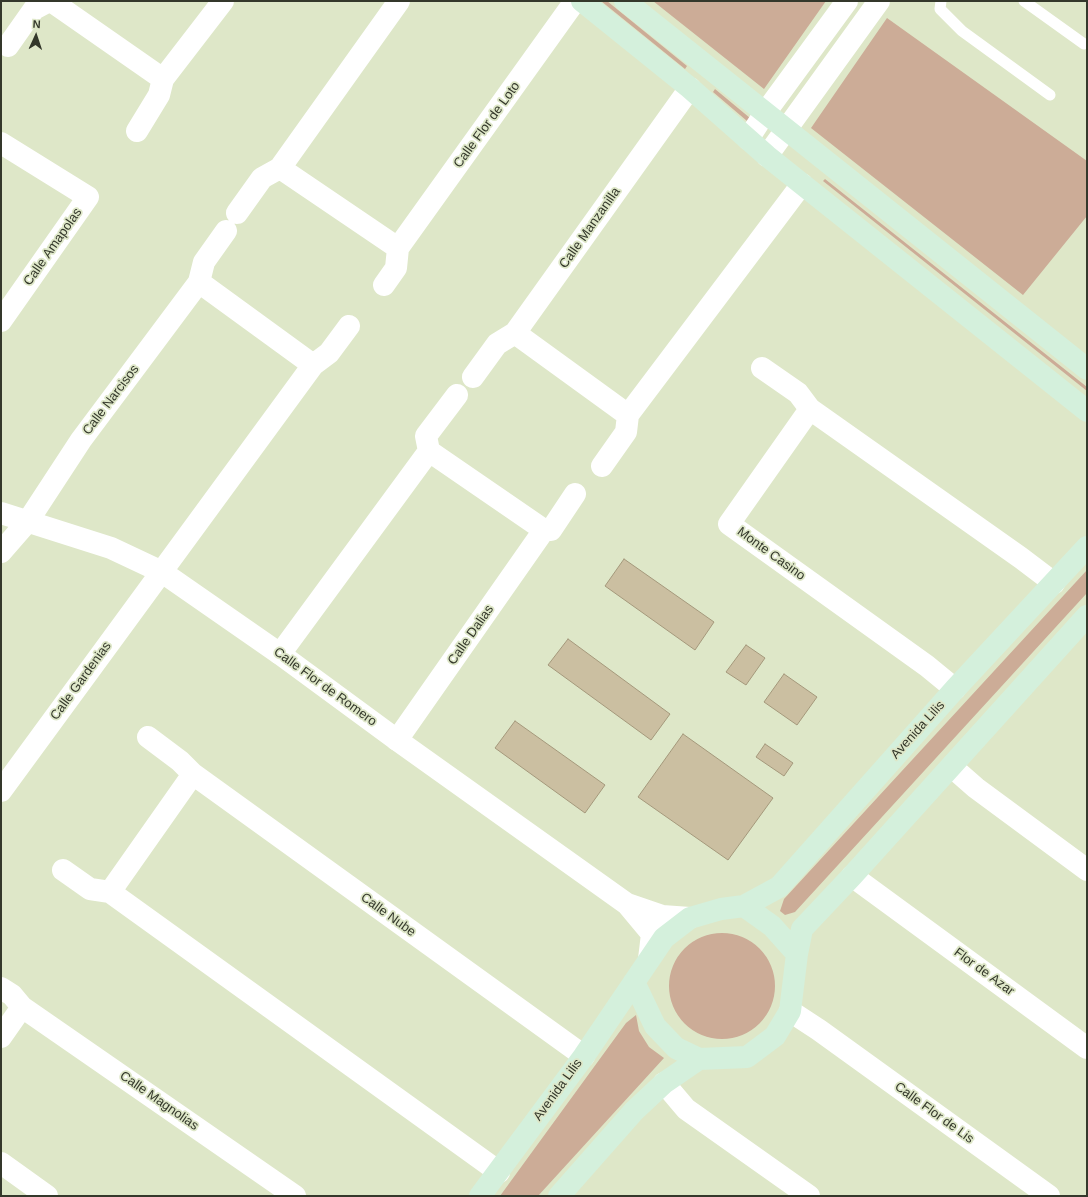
<!DOCTYPE html>
<style>
body{margin:0}
#map{position:relative;width:1088px;height:1197px;overflow:hidden;background:#dee7c8;font-family:Arial,sans-serif}
canvas{display:block}
.frame{position:absolute;inset:0;border:2px solid #34382b;pointer-events:none}
.north{position:absolute;left:16px;top:16px;width:40px;height:40px;-webkit-text-stroke:3px #dee7c8;paint-order:stroke;rotate:3deg;font-size:11px;font-weight:700;line-height:16px;text-align:center;color:#34382b}
.north::after{content:'';display:block;margin:auto;width:14px;height:18px;background:#34382b;clip-path:polygon(50% 0,100% 100%,50% 72%,0 100%)}
</style>
<div id="map">
<canvas width="1088" height="1197"></canvas>
<div class="frame"></div>
<div class="north">N</div>
</div>
<script>
const c = document.querySelector('canvas').getContext('2d');
c.lineJoin = 'round';
function paint(path, color) {
  c.fillStyle = color;
  c.fill(path, 'evenodd');
}
function toPath(rows) {
  const path = new Path2D();
  for (const r of rows) {
    if (r.length === 3) {
      path.moveTo(r[0] + r[2], r[1]);
      path.arc(r[0], r[1], r[2], 0, 2 * Math.PI);
      continue;
    }
    path.moveTo(r[0], r[1]);
    for (let i = 2; i < r.length; i += 2) path.lineTo(r[i], r[i + 1]);
  }
  return path;
}
function trace(path, color, width, dash) {
  c.strokeStyle = color;
  c.lineWidth = width;
  c.lineCap = dash ? 'butt' : 'round';
  c.setLineDash(dash || []);
  c.stroke(path);
}
function write(font, color, halo, rows, align = 'center') {
  c.font = font + ' Arial,sans-serif';
  c.lineWidth = 3.5;
  c.setLineDash([]);
  c.textBaseline = 'middle';
  c.strokeStyle = halo;
  c.fillStyle = color;
  for (const [text, x, y, turn = 0] of rows) {
    c.save();
    c.translate(x, y);
    c.rotate((+turn || 0) * Math.PI / 180);
    c.textAlign = isNaN(turn) ? turn : align;
    if (halo) c.strokeText(text, 0, 0);
    c.fillText(text, 0, 0);
    c.restore();
  }
}
paint(toPath([
 [601,1,607,1,687,66,685,69],
 [653,1,826,1,764,89],
 [887,18,1087,161,1087,216,1023,295,811,128],
 [715,89,750,118,747,121,713,92],
 [825,179,1087,387,1087,391,823,181],
 [1087,570,1087,593,795,912,785,915,780,911,784,899],
 [722,986,53],
 [636,1015,639,1031,649,1047,664,1058,538,1196,500,1196,626,1023]
]), '#ccac97');
const building = toPath([
 [624,559,714,622,695,650,605,586,624,559],
 [568,639,670,714,651,740,548,665,568,639],
 [746,645,765,658,746,685,726,672,746,645],
 [784,674,817,697,797,725,764,702,784,674],
 [515,721,605,785,585,813,495,748,515,721],
 [683,734,773,798,728,860,638,797,683,734],
 [765,744,793,763,784,776,756,757,765,744]
]);
paint(building, '#cbbfa1');
trace(building, '#a4987b', 1);
trace(toPath([
 [941,1,940,9,962,31,1050,95],
 [1024,1,1084,44]
]), '#fff', 11);
trace(toPath([
 [51,1,163,79,223,1],
 [399,1,280,168,398,248,575,1],
 [8,46,34,9,49,1],
 [690,88,515,333,628,415,802,184],
 [137,131,159,95,163,79],
 [748,139,765,113,847,1],
 [1,143,88,197,1,321],
 [767,156,879,1],
 [237,213,262,178,280,168],
 [199,282,204,262,226,231],
 [384,285,396,268,398,248],
 [313,365,329,353,349,326],
 [762,368,798,393,810,409],
 [473,377,497,344,515,333],
 [429,451,426,436,457,395],
 [602,466,626,432,628,415],
 [544,530,551,530,575,494],
 [1,552,28,521,81,440,199,282,313,365,1,791],
 [280,654,429,451,544,530,397,740],
 [955,689,927,666,729,524,810,409,1021,558,1054,583],
 [148,737,180,761,193,774],
 [952,767,976,788,1087,870],
 [63,870,90,889,110,892],
 [852,876,1087,1048],
 [1,988,12,995,22,1007],
 [790,1011,819,1030,1049,1196],
 [1,1037,22,1007,295,1196],
 [664,1083,686,1109,809,1196],
 [1,1163,47,1196],
 [499,1172,110,892,193,774,584,1056]
]), '#fff', 22);
trace(toPath([
 [1,513,111,548,162,572,280,654,397,740,627,904,652,934,649,959],
 [627,904,662,916,690,918]
]), '#fff', 22);
trace(toPath([
 [582,1,690,88,767,156,802,184,1087,411],
 [625,1,1087,369],
 [744,906,772,926,797,954],
 [634,982,655,1026,676,1048,699,1059,747,1057,775,1036,790,1011,797,954,802,929,852,876,1087,616],
 [480,1196,584,1056,664,938,690,918,721,909,744,906,779,887,955,689,1087,547],
 [559,1196,634,1111,664,1083,699,1059]
]), '#d4f0dc', 22);
write('13px', '#34382b', '#dee7c8', [
 ["Calle Flor de Loto",487,125,-54],
 ["Calle Manzanilla",590,228,-55],
 ["Calle Amapolas",53,247,-55],
 ["Calle Narcisos",111,400,-53],
 ["Monte Casino",771,554,36],
 ["Calle Dalias",471,635,-55],
 ["Calle Gardenias",81,681,-54],
 ["Calle Flor de Romero",325,687,36],
 ["Avenida Lilis",918,730,-48],
 ["Calle Nube",388,915,36],
 ["Flor de Azar",984,972,36],
 ["Avenida Lilis",558,1090,-54],
 ["Calle Magnolias",159,1101,35],
 ["Calle Flor de Lis",934,1113,36]
]);
</script>
